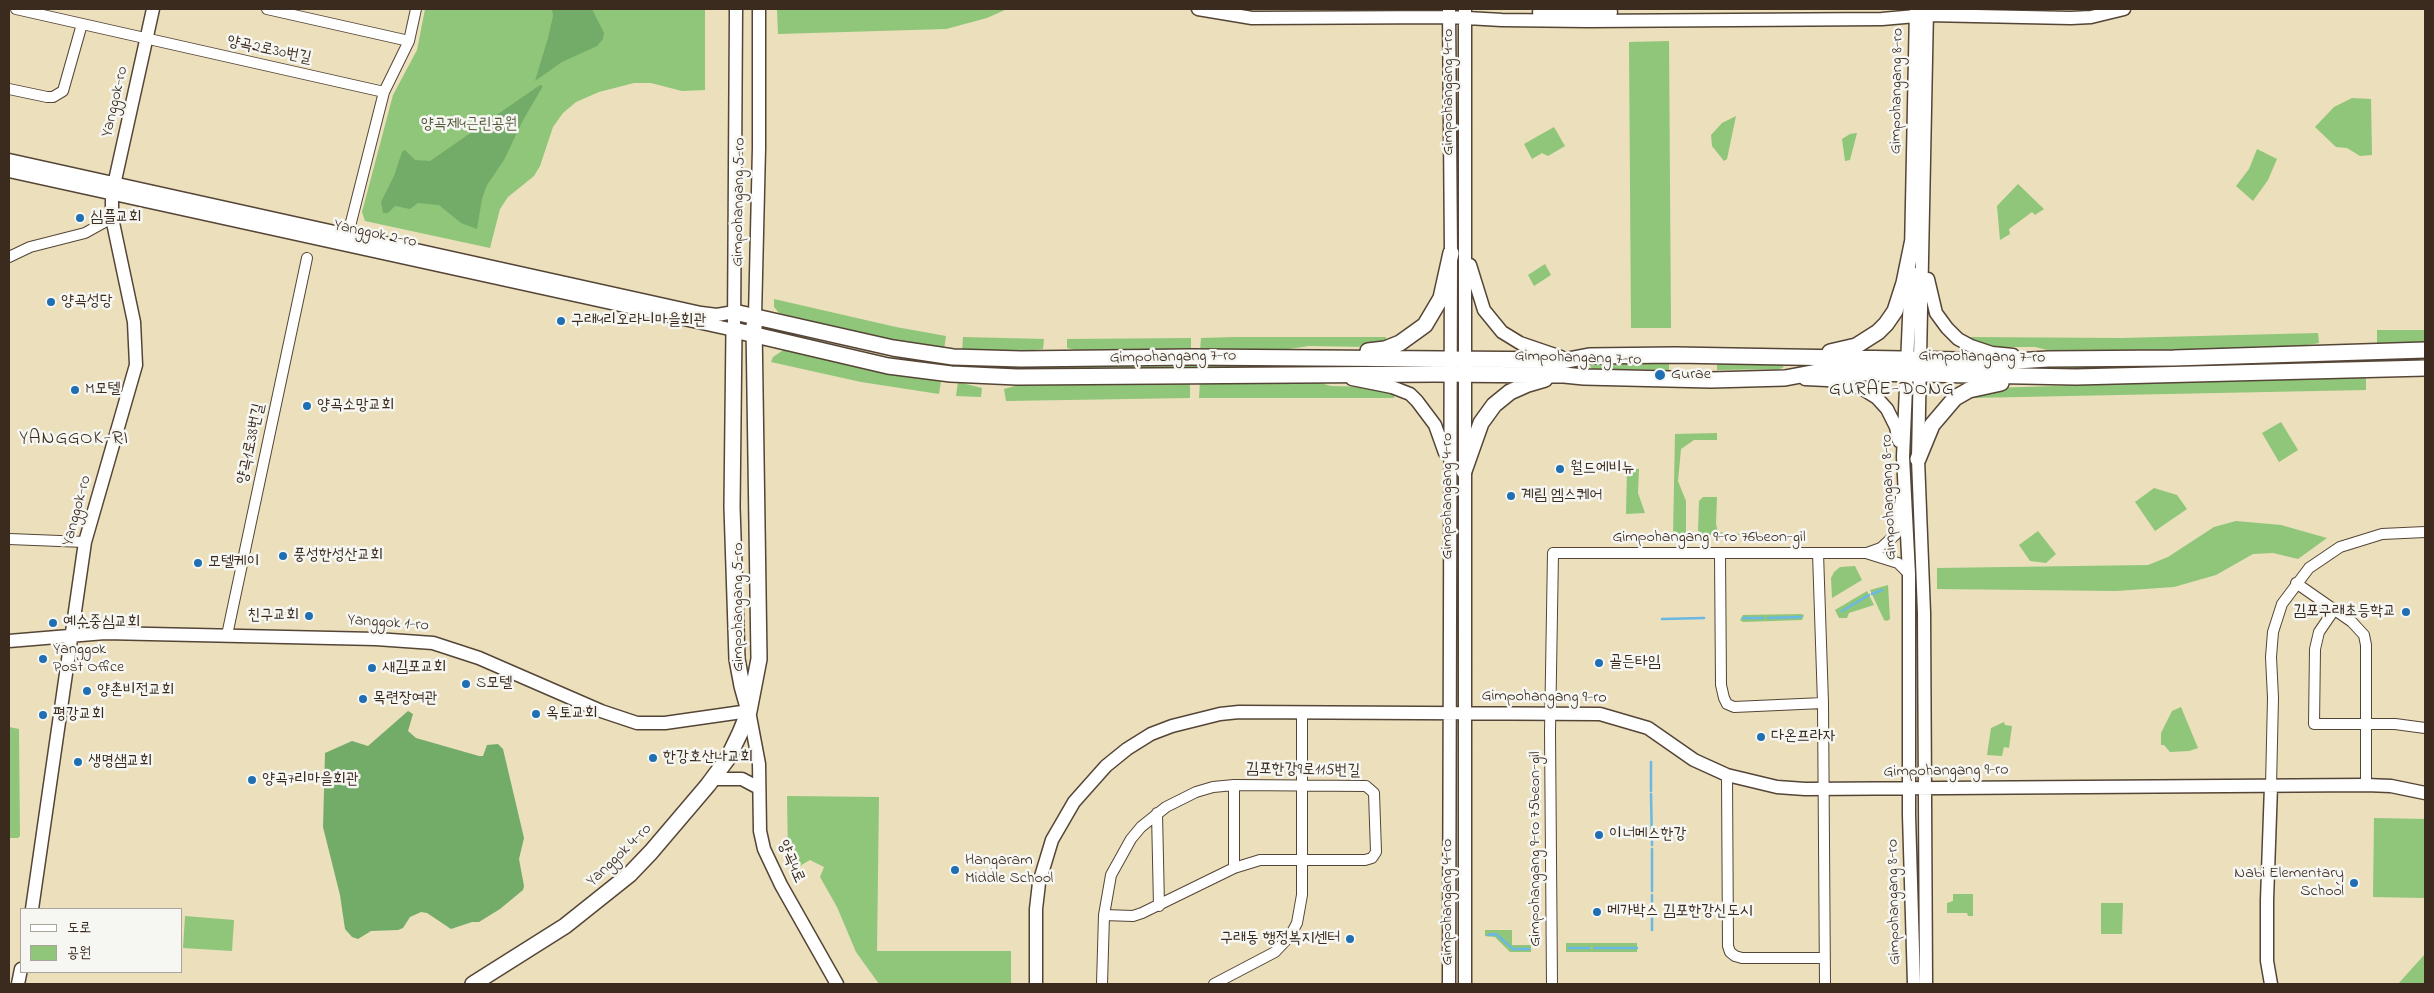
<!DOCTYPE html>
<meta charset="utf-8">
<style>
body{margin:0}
#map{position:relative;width:2434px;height:993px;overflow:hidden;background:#ebdfbc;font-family:"Indie Flower","Poor Story",sans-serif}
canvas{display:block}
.frame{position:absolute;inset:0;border:10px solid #3b2a1e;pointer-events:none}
.legend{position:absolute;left:20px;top:908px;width:162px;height:65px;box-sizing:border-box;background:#f6f6f2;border:1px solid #aba49d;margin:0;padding:6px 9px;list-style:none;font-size:15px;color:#3b2a1e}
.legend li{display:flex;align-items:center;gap:10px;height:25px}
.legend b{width:25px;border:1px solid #aba49d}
</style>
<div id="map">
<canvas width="2434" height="993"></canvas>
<div class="frame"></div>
<ul class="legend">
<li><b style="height:6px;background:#fff"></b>도로</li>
<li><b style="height:14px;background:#8fc679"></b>공원</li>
</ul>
</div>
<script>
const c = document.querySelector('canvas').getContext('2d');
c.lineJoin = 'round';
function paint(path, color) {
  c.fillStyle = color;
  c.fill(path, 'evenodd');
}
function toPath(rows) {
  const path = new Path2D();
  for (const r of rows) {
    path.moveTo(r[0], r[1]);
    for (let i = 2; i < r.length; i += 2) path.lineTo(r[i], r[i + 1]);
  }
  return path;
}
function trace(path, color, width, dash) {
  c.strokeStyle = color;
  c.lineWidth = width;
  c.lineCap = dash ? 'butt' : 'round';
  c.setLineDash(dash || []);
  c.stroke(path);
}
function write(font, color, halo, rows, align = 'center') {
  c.font = font + ' "Indie Flower","Poor Story",sans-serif';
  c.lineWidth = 5;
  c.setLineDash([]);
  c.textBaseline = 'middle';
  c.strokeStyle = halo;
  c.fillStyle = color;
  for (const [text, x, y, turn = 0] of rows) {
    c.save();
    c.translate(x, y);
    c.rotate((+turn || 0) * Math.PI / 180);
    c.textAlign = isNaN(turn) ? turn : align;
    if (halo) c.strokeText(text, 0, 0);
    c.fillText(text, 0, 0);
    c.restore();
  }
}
paint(toPath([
 [425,9,705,9,705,90,682,91,651,83,634,83,599,92,576,102,563,113,553,127,540,166,534,176,508,197,500,209,490,248,365,221,362,212,393,95,417,50],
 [777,9,1007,9,987,18,946,29,778,34],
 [1669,41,1671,328,1631,328,1629,42],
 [2352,98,2371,99,2372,155,2360,156,2347,148,2336,147,2315,127,2334,107],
 [1736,116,1727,159,1724,161,1712,146,1711,135,1722,123],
 [1554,127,1565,146,1548,156,1542,153,1532,159,1524,144],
 [1857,133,1850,160,1845,161,1842,139,1850,134],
 [2257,149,2277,159,2268,180,2253,201,2236,186,2249,169],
 [2018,184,2044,209,2035,215,2032,212,2009,229,2010,234,2000,240,1997,206],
 [1545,264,1551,275,1534,286,1528,275],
 [774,299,896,327,946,336,944,350,881,338,779,313,774,307],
 [2377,330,2425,330,2425,343,2377,344],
 [2318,333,2319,343,2295,347,2127,352,2056,352,2035,347,1988,347,1969,337,2121,338],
 [963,337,1044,339,1043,349,1016,352,962,351],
 [1235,337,1386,337,1386,344,1370,347,1309,346,1282,350,1200,351,1201,338],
 [1191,338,1191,350,1083,352,1067,348,1067,339],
 [785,349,886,373,941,381,939,394,861,382,771,362,773,357],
 [2364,359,2363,362,2128,370,2045,368,2046,366],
 [1169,364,1339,365,1339,367,1029,371,958,367,959,365],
 [1592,364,1669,364,1669,370,1592,369,1590,366],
 [1717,364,1780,364,1784,367,1780,369,1717,370],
 [2366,376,2366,390,1970,398,1974,394,1993,388],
 [958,382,982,388,981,397,956,396],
 [1190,382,1190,398,1006,401,1004,389,1019,385,1043,384],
 [1200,382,1317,382,1331,386,1371,387,1395,394,1394,398,1199,398],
 [2281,422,2298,450,2279,462,2262,433],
 [1717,433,1717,440,1694,440,1681,449,1678,481,1686,501,1686,537,1673,536,1675,434],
 [1627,469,1639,469,1638,493,1645,513,1626,514],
 [2154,488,2177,495,2187,509,2155,531,2135,502],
 [1703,497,1717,497,1716,524,1718,532,1755,535,1700,535,1698,531,1699,501],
 [2236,521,2281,525,2327,538,2298,559,2273,553,2253,554,2216,575,2174,587,2116,591,1937,589,1937,568,2148,565,2168,557,2214,527],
 [2038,531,2056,554,2046,563,2030,561,2019,545],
 [1855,566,1862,580,1832,598,1831,578,1834,572,1840,567],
 [1888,585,1890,619,1887,621,1884,620,1870,590],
 [1867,591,1874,605,1849,613,1847,618,1839,618,1835,610],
 [1801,614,1804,615,1802,620,1743,622,1740,620,1743,615],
 [2181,707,2198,748,2189,751,2170,752,2164,745,2161,745,2161,733,2172,711],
 [2004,722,2005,725,2012,726,2009,748,2004,747,2002,756,1987,755,1991,728],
 [9,727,19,729,20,836,18,838,9,838],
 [787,796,879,797,877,951,1011,951,1011,984,879,984,856,952,837,907,820,877,824,867,810,860,796,868,788,853],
 [2374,818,2425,819,2424,898,2373,897],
 [1953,894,1973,894,1973,916,1968,916,1967,913,1947,913,1947,903,1953,901],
 [2101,903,2123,903,2122,934,2101,934],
 [185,916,234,920,232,951,183,948],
 [1485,930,1512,930,1512,945,1531,945,1531,952,1510,952,1495,937,1485,936],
 [1566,943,1637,943,1637,947,1569,948,1637,948,1637,952,1566,952],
 [2425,954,2425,984,2398,984]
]), '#8fc679');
paint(toPath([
 [552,9,592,9,604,33,603,39,597,46,562,62,535,81,548,38,553,16],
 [540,85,543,86,522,122,504,160,487,185,482,199,477,229,461,223,439,205,418,203,410,209,395,206,388,213,383,213,381,202,394,176,402,152,405,150,415,160,430,161],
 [408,711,413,714,408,731,416,738,479,756,483,756,487,745,498,744,503,749,524,838,519,859,524,886,523,890,500,909,479,922,472,922,451,929,427,913,421,912,410,917,403,928,398,930,371,931,358,939,352,937,345,929,340,895,323,827,325,753,352,741,368,746]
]), '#73ab69');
trace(toPath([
 [1872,594,1882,590],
 [1842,611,1869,595],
 [1743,618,1763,618],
 [1768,618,1801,617],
 [1662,619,1704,618],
 [1651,762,1651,791],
 [1651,794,1652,845],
 [1652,849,1652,891],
 [1652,895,1652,930],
 [1488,935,1496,934,1513,949,1529,949],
 [1569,948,1589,948],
 [1594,948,1637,948]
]), '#6ab8e4', 2.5);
const minor = toPath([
 [16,9,384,92],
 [267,9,409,41],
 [9,89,47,97,53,97,63,91,82,24],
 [346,242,384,92,409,41,416,9],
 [9,257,30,247,85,233,112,218],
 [9,539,85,542],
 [1818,553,1866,553,1898,563,1909,574],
 [1867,553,1881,548,1896,534,1901,497],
 [1720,554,1721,685,1724,698,1727,704,1734,707,1823,703],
 [2296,583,2352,622,2364,635,2366,645,2366,785],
 [2334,610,2319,632,2315,649,2314,724,2395,724,2425,728],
 [227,635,307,258],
 [1727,775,1728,946,1730,952,1735,956,1742,958,1824,958],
 [2271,786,2273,698,2271,657,2273,632,2282,604,2309,568,2340,547,2382,534,2425,532],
 [1157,813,1159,906],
 [1234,868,1234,785],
 [1102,984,1104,915,1111,875,1131,839,1141,827,1166,807,1196,792,1213,787,1234,785,1366,786,1374,793,1376,852,1372,858,1365,860,1260,860,1234,868,1142,913,1133,916,1104,915],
 [1214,984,1275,952,1290,936,1297,923,1302,895,1302,713],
 [1552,984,1550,732,1553,553,1818,553,1823,703,1825,984]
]);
const tertiary = toPath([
 [1198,9,1252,18,1449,17,1502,20,1588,21,1882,19,1927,15,2071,18,2091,17,2124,9],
 [1449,9,1451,253,1449,984],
 [1539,12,1611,12],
 [9,160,701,313,717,315,734,312],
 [9,171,734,330,736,9],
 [1911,252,1916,9],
 [1470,265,1484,310,1502,332,1520,343,1561,357],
 [1911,272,1903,457,1909,574,1909,815,1914,984],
 [1928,279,1936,313,1947,328,1958,339,1971,346,1992,353,2013,355],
 [755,317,759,148,759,9],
 [1352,379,1392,387,1410,394,1417,401,1435,425,1445,453],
 [1805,379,1827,380,1861,388,1877,398,1887,409,1896,427,1899,441],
 [9,641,105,633,376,639,433,643,479,658,601,711,637,723,665,723,749,711,759,764,760,831,764,849,781,885,837,984],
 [713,779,742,779,759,788],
 [32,909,85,542,136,365,134,322,112,218,112,194,153,9],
 [18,984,21,969],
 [1036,984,1036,909,1039,883,1052,840,1074,802,1106,766,1127,749,1151,734,1172,726,1220,714,1239,712,1600,714,1648,728,1694,760,1727,775,1777,787,1805,789,2366,785,2391,786,2425,793],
 [1465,984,1465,9],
 [1926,984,1924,613,1918,459,1927,9],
 [2271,984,2267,961,2267,900,2271,786]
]);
const secondary = toPath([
 [734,312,893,348,953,357,1021,359,1191,357,1568,360,1589,356,1675,355,2016,361,2048,359,2174,358,2425,350],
 [1368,351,1385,349,1400,343,1425,325,1441,298,1451,253],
 [1830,352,1856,346,1878,332,1886,324,1895,311,1904,283,1912,244],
 [1918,459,1932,425,1955,398,1969,390,2001,383],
 [1464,471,1481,423,1494,405,1510,392,1528,384,1545,379],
 [749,711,742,686,737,659,732,507,734,330,888,366,951,374,1017,377,1434,374,1564,375,1584,377,1711,380,1785,378,1817,372,2076,377,2425,368],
 [473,984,565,926,629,875,651,852,708,785,728,758,740,733,749,711,759,659,754,325]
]);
trace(minor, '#554536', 12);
trace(tertiary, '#554536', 15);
trace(secondary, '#554536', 18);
trace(minor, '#fff', 10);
trace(tertiary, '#fff', 12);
trace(secondary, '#fff', 15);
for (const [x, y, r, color] of [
 [80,218,5,"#1f6fb2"],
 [51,302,5,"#1f6fb2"],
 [561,321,5,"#1f6fb2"],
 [1660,375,6,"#1f6fb2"],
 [75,390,5,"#1f6fb2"],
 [307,406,5,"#1f6fb2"],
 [1560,469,5,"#1f6fb2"],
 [1511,496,5,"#1f6fb2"],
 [283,556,5,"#1f6fb2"],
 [198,563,5,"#1f6fb2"],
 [2406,612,5,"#1f6fb2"],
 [309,616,5,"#1f6fb2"],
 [53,623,5,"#1f6fb2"],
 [43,659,5,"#1f6fb2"],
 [1599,663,5,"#1f6fb2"],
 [372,668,5,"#1f6fb2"],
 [466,684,5,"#1f6fb2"],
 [87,691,5,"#1f6fb2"],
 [363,699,5,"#1f6fb2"],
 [536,714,5,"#1f6fb2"],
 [43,715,5,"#1f6fb2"],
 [1761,737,5,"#1f6fb2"],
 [653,758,5,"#1f6fb2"],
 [78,762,5,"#1f6fb2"],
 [252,780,5,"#1f6fb2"],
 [1599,835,5,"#1f6fb2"],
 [955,870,5,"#1f6fb2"],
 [2354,883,5,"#1f6fb2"],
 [1597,912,5,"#1f6fb2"],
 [1350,939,5,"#1f6fb2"]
]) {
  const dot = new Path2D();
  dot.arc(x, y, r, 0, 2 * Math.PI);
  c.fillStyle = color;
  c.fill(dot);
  trace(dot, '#f6f6f2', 2);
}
write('16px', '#3b2a1e', '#f6f6f2', [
 ["양곡2로30번길",269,51,12],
 ["Gimpohangang 8-ro",1898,91,-89],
 ["Gimpohangang 4-ro",1449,92,-90],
 ["Yanggok-ro",116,102,-77],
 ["Gimpohangang 5-ro",740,202,-89],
 ["Yanggok 2-ro",375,235,12],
 ["Gimpohangang 7-ro",1173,358,-1],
 ["Gimpohangang 7-ro",1982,358,1],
 ["Gimpohangang 7-ro",1578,359,2],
 ["양곡1로38번길",252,444,-78],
 ["Gimpohangang 4-ro",1448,496,-90],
 ["Gimpohangang 8-ro",1890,497,-92],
 ["Yanggok-ro",78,511,-75],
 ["Gimpohangang 9-ro 76beon-gil",1709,538],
 ["Gimpohangang 5-ro",739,607,-90],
 ["Yanggok 1-ro",388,624,4],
 ["Gimpohangang 9-ro",1544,698,1],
 ["김포한강9로115번길",1303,771,1],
 ["Gimpohangang 9-ro",1946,772,-1],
 ["Gimpohangang 9-ro 75beon-gil",1536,849,-90],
 ["Yanggok 4-ro",620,856,-44],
 ["양곡4로",790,862,66],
 ["Gimpohangang 4-ro",1448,902,-90],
 ["Gimpohangang 8-ro",1895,902,-91]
]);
write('16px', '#545939', '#f6f6f2', [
 ["양곡제4근린공원",469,125]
]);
write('16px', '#3b2a1e', '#f6f6f2', [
 ["심플교회",90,218],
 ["양곡성당",61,302],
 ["구래4리오라니마을회관",571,321],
 ["Gurae",1671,375],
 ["M모텔",85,390],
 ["양곡소망교회",317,406],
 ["월드에비뉴",1570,469],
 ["계림 엠스퀘어",1521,496],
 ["풍성한성산교회",293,556],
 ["모텔케이",208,563],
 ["김포구래초등학교",2396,612,"right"],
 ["친구교회",299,616,"right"],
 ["예수중심교회",63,623],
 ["Yanggok",53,650],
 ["Post Office",53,668],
 ["골든타임",1609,663],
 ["새김포교회",382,668],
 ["S모텔",476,684],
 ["양촌비전교회",97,691],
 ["목련장여관",373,699],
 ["옥토교회",546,714],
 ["평강교회",53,715],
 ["다온프라자",1771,737],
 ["한강호산나교회",663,758],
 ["생명샘교회",88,762],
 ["양곡7리마을회관",262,780],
 ["이너메스한강",1609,835],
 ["Hangaram",965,861],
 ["Middle School",965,879],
 ["Nabi Elementary",2344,874,"right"],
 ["School",2344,892,"right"],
 ["메가박스 김포한강신도시",1607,912],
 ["구래동 행정복지센터",1340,939,"right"]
], 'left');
c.letterSpacing = '1px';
write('19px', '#3b2a1e', '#f6f6f2', [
 ["GURAE-DONG",1892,391],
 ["YANGGOK-RI",74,440]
]);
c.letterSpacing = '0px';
</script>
